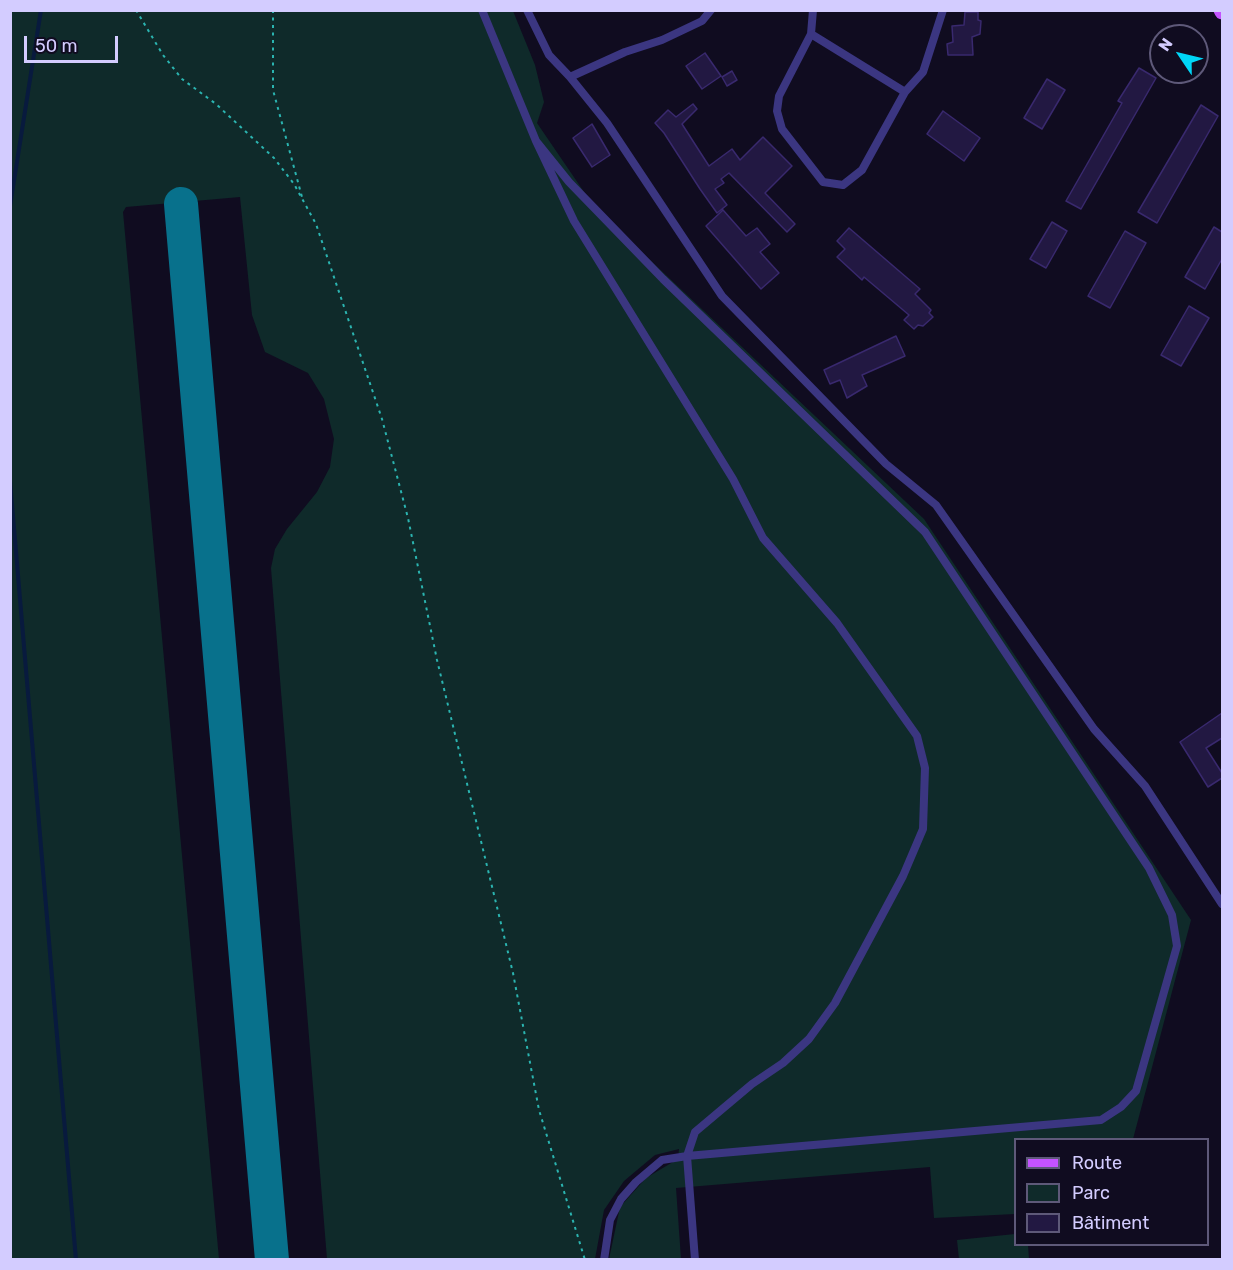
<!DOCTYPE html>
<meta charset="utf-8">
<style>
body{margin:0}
#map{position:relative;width:1233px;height:1270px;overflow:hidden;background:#100c20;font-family:Rubik,sans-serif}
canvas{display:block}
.frame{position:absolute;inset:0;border:12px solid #d3ccff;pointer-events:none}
.legend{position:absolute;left:1014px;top:1138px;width:195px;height:108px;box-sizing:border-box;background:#100c20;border:2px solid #5e5979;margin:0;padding:8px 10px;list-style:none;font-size:18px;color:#d3ccff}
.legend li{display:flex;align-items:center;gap:12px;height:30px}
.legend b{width:30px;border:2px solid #5e5979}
.north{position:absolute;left:1149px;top:24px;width:60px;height:60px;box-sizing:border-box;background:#100c20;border:2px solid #5e5979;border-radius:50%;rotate:305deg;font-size:16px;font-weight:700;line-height:24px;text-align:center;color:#d3ccff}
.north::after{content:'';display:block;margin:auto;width:21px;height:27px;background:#00d6f7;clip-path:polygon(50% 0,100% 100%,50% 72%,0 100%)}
.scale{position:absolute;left:24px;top:36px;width:94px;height:27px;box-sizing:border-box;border:3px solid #d3ccff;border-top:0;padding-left:8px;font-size:18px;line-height:21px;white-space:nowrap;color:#d3ccff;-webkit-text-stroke:4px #100c20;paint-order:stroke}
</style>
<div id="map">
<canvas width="1233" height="1270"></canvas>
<div class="frame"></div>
<ul class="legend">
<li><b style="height:8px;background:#c453ff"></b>Route</li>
<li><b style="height:16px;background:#0f2a2a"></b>Parc</li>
<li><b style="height:16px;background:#221842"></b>Bâtiment</li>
</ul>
<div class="north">N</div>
<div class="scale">50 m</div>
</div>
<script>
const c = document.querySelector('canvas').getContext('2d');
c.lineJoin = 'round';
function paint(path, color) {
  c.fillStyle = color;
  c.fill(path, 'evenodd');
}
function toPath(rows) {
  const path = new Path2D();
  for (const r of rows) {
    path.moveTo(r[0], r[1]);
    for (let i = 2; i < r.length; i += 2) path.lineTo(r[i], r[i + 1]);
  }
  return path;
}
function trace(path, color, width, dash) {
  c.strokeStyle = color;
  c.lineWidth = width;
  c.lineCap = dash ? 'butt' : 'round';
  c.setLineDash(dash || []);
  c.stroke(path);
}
paint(toPath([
 [10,11,513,11,535,65,544,102,537,123,595,208,924,519,1191,920,1133,1139,1016,1140,1015,1214,934,1218,930,1167,676,1188,681,1259,609,1259,620,1207,646,1178,678,1159,679,1149,655,1155,624,1181,604,1210,595,1259,327,1259,271,568,275,549,287,529,317,492,330,467,334,439,324,399,308,373,265,352,252,315,240,197,126,207,123,212,219,1259,11,1259],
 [1015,1234,1016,1244,1028,1245,1029,1259,959,1259,957,1240]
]), '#0f2a2a');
trace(toPath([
 [10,206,41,10],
 [10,481,76,1260]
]), '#081a3e', 4);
trace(toPath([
 [181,204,272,1260]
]), '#08718c', 34);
const building = toPath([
 [965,12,978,12,978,20,981,21,980,34,972,37,973,55,948,55,947,44,953,42,952,26,964,25,965,12],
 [705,53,721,76,702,89,686,66,705,53],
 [1139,68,1156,78,1081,209,1066,201,1122,103,1118,101,1139,68],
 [732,71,737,80,727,86,722,77,732,71],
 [1047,79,1065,90,1042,129,1024,118,1047,79],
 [693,104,697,109,682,124,709,166,732,149,740,160,763,137,792,166,765,193,795,224,787,232,729,173,721,179,724,183,715,189,727,205,717,213,700,189,664,133,655,123,668,110,676,117,693,104],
 [1201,105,1218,116,1157,223,1138,212,1201,105],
 [943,111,980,138,964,161,927,134,943,111],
 [592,124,610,155,592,167,573,138,592,124],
 [723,210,746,236,757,228,770,244,760,252,779,273,761,289,706,226,723,210],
 [1052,222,1067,231,1046,268,1030,259,1052,222],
 [1214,227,1222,232,1222,259,1205,289,1185,277,1214,227],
 [849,228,920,289,915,294,931,310,929,313,933,317,923,326,918,325,914,329,904,320,909,315,864,277,862,280,837,257,845,249,837,241,849,228],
 [1125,231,1146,243,1110,308,1088,296,1125,231],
 [1189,306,1209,318,1181,366,1161,355,1189,306],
 [896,336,905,356,862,375,867,386,847,398,840,380,830,384,824,370,896,336],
 [1222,713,1222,738,1206,748,1222,773,1222,778,1208,787,1180,742,1222,713]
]);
paint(building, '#221842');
trace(building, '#39296e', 1.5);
trace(toPath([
 [136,10,163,55,182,79,216,104,274,158,294,184,316,224,382,419,408,518,437,660,513,973,539,1110,585,1260],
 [273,10,273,90,302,197]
]), '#2bb4b0', 2, [3, 4.5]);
trace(toPath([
 [482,10,536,141,574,221,733,479,763,538,837,623,917,736,925,768,923,829,903,876,835,1003,809,1039,783,1063,752,1084,695,1132,687,1156,662,1160,636,1182,621,1199,610,1220,604,1260],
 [527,10,549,55,570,77],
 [711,10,702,21,662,40,625,52,570,77,607,123,722,296,886,464,936,505,1094,729,1145,786,1222,904],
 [811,34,905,92,862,170,843,185,823,182,782,129,777,111,779,96,811,34,813,10],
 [905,92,923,72,943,10],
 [536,141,569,182,663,279,925,532,1149,868,1172,915,1177,946,1136,1091,1121,1107,1101,1120,687,1156,695,1260]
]), '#3b3681', 8);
trace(toPath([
 [1221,10,1222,12]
]), '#c453ff', 15);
</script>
